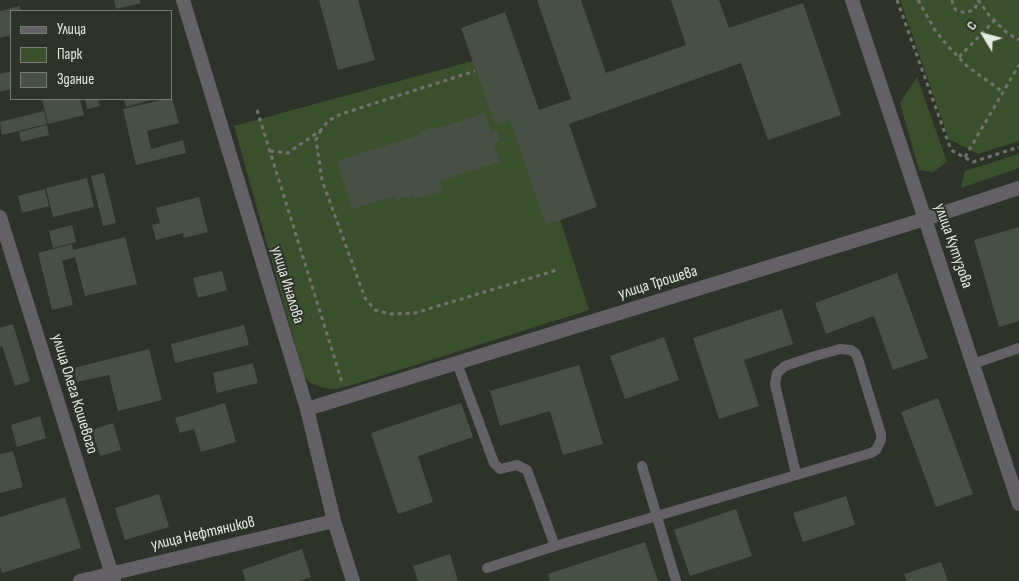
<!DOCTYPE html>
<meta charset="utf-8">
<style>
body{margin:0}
#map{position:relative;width:1019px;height:581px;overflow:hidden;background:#2d3329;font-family:"Sofia Sans Condensed",sans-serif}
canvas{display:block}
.legend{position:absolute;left:10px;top:10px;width:162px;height:90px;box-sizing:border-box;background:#2d3329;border:1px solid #777c74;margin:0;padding:6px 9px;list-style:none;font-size:15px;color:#e6eae4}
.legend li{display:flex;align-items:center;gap:10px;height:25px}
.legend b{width:25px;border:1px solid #777c74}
.north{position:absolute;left:959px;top:10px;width:50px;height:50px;-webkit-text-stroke:4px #2d3329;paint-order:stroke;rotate:307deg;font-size:14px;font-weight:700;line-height:20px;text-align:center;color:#e6eae4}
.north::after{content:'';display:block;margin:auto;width:18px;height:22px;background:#e6eae4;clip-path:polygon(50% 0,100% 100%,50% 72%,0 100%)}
</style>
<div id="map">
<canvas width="1019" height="581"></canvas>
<ul class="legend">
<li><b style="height:6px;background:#646166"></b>Улица</li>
<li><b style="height:14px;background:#3a502c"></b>Парк</li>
<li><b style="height:14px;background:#484f44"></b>Здание</li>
</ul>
<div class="north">С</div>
</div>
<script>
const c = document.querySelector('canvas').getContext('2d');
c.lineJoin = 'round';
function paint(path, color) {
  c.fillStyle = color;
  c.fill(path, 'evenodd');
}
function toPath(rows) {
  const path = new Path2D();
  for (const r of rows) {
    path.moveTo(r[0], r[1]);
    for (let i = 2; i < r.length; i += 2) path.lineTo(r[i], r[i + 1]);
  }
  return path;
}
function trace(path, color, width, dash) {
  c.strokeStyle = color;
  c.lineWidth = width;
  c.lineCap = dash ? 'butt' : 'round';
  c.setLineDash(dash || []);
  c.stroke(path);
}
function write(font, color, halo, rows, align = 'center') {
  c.font = font + ' "Sofia Sans Condensed",sans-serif';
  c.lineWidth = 4;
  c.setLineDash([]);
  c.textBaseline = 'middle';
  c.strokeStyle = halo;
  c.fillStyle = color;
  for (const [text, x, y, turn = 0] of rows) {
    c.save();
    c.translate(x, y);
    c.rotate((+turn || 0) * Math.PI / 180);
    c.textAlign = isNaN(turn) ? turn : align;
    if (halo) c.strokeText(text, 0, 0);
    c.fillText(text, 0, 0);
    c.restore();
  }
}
paint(toPath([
 [900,0,1019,0,1019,141,978,154,949,139],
 [473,61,516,81,589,310,352,385,335,389,324,388,309,382,304,376,234,126],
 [917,77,947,162,933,172,919,170,900,103],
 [1019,154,1019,168,961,188,965,171]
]), '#3a502c');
paint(toPath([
 [114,0,140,0,141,3,116,9],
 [319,0,358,0,375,60,338,70],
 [537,0,581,0,606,73,686,45,671,0,719,0,729,28,803,3,841,115,768,140,741,63,569,124,597,207,546,225,510,120,495,125,461,28,505,12,539,110,571,99],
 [20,6,21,11,11,11,11,35,0,38,0,11],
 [11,71,11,89,0,92,0,74],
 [171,95,179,123,147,131,151,149,183,140,186,153,136,165,123,109,165,99,171,99],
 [42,99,80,99,84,115,48,124],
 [85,99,98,99,100,106,87,109],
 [124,99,154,99,126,107],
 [44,111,47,124,2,135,0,122],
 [485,113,491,132,496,130,500,141,494,143,500,162,439,181,442,191,415,199,414,195,396,200,395,196,352,209,337,161,421,134,421,131,434,127,435,129],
 [47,125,49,135,21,142,19,132],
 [104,173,116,223,103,226,91,176],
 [87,178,94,207,53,217,46,188],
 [45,189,49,206,22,213,18,196],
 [199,197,208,232,184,238,183,233,156,240,152,225,160,223,156,208],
 [72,225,76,242,53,248,49,231],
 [1019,227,1019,321,999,327,974,240],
 [125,237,137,284,85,296,75,257,62,261,73,305,52,310,38,253,72,244,73,250],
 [222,271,227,290,198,298,193,278],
 [897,273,928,358,893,370,874,316,826,334,815,303],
 [782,309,793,344,744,360,759,406,719,419,693,338],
 [13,324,30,381,15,386,2,346,0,347,0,328],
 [244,325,249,345,175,363,171,344],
 [664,337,679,380,625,399,610,356],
 [149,349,162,400,118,411,109,375,77,382,74,368],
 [253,363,258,383,217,393,213,373],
 [579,365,603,444,563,455,550,411,500,426,490,391],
 [938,398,973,494,936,507,901,412],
 [225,403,236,442,201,452,194,429,180,433,175,418],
 [461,403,473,437,418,456,433,502,398,514,371,433],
 [40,416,46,438,17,447,11,425],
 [113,423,121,450,100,456,92,430],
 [13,451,23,487,0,493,0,454],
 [159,494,169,527,125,540,115,508],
 [846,496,855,525,803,542,793,513],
 [65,497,81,548,2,573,0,566,0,517],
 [736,509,752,556,690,576,674,530],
 [645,542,658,581,550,581,548,574],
 [302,549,311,577,299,581,246,581,242,570],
 [450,554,458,581,418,581,413,566],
 [941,562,948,581,907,581,904,574]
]), '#484f44');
trace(toPath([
 [897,0,951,150,973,162,1019,147],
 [918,0,935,30,946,44,968,67,1003,92],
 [952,0,953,6,956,10,966,13,975,9,978,0],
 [978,0,989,15,1006,32,1019,40],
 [959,57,994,21],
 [257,110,342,382],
 [321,130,316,140,322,180,365,298,375,310,391,314,415,313,557,270],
 [270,151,288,153,321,130,328,121,341,114,475,71],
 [965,157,1019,65]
]), '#70756c', 3, [4, 4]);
trace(toPath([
 [457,363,494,463,500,469,517,465,527,470,555,546,871,453,876,450,881,440,881,434,858,359,856,354,851,350,840,349,815,356,785,366,777,373,775,384,796,474],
 [973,364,1019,348],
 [642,466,676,581],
 [487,568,555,546]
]), '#646166', 10);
trace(toPath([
 [183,0,307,409],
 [0,217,114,581],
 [925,219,1019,504],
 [80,581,334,521]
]), '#646166', 14);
trace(toPath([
 [852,0,925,219],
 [353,581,334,521,307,409,925,219,1019,188]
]), '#646166', 14);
write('16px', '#e6eae4', '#2d3329', [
 ["улица Кутузова",953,246,71],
 ["улица Трошева",658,283,-17],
 ["улица Иналова",287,285,73],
 ["улица Олега Кошевого",74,394,73],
 ["улица Нефтяников",203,534,-13]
]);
</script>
